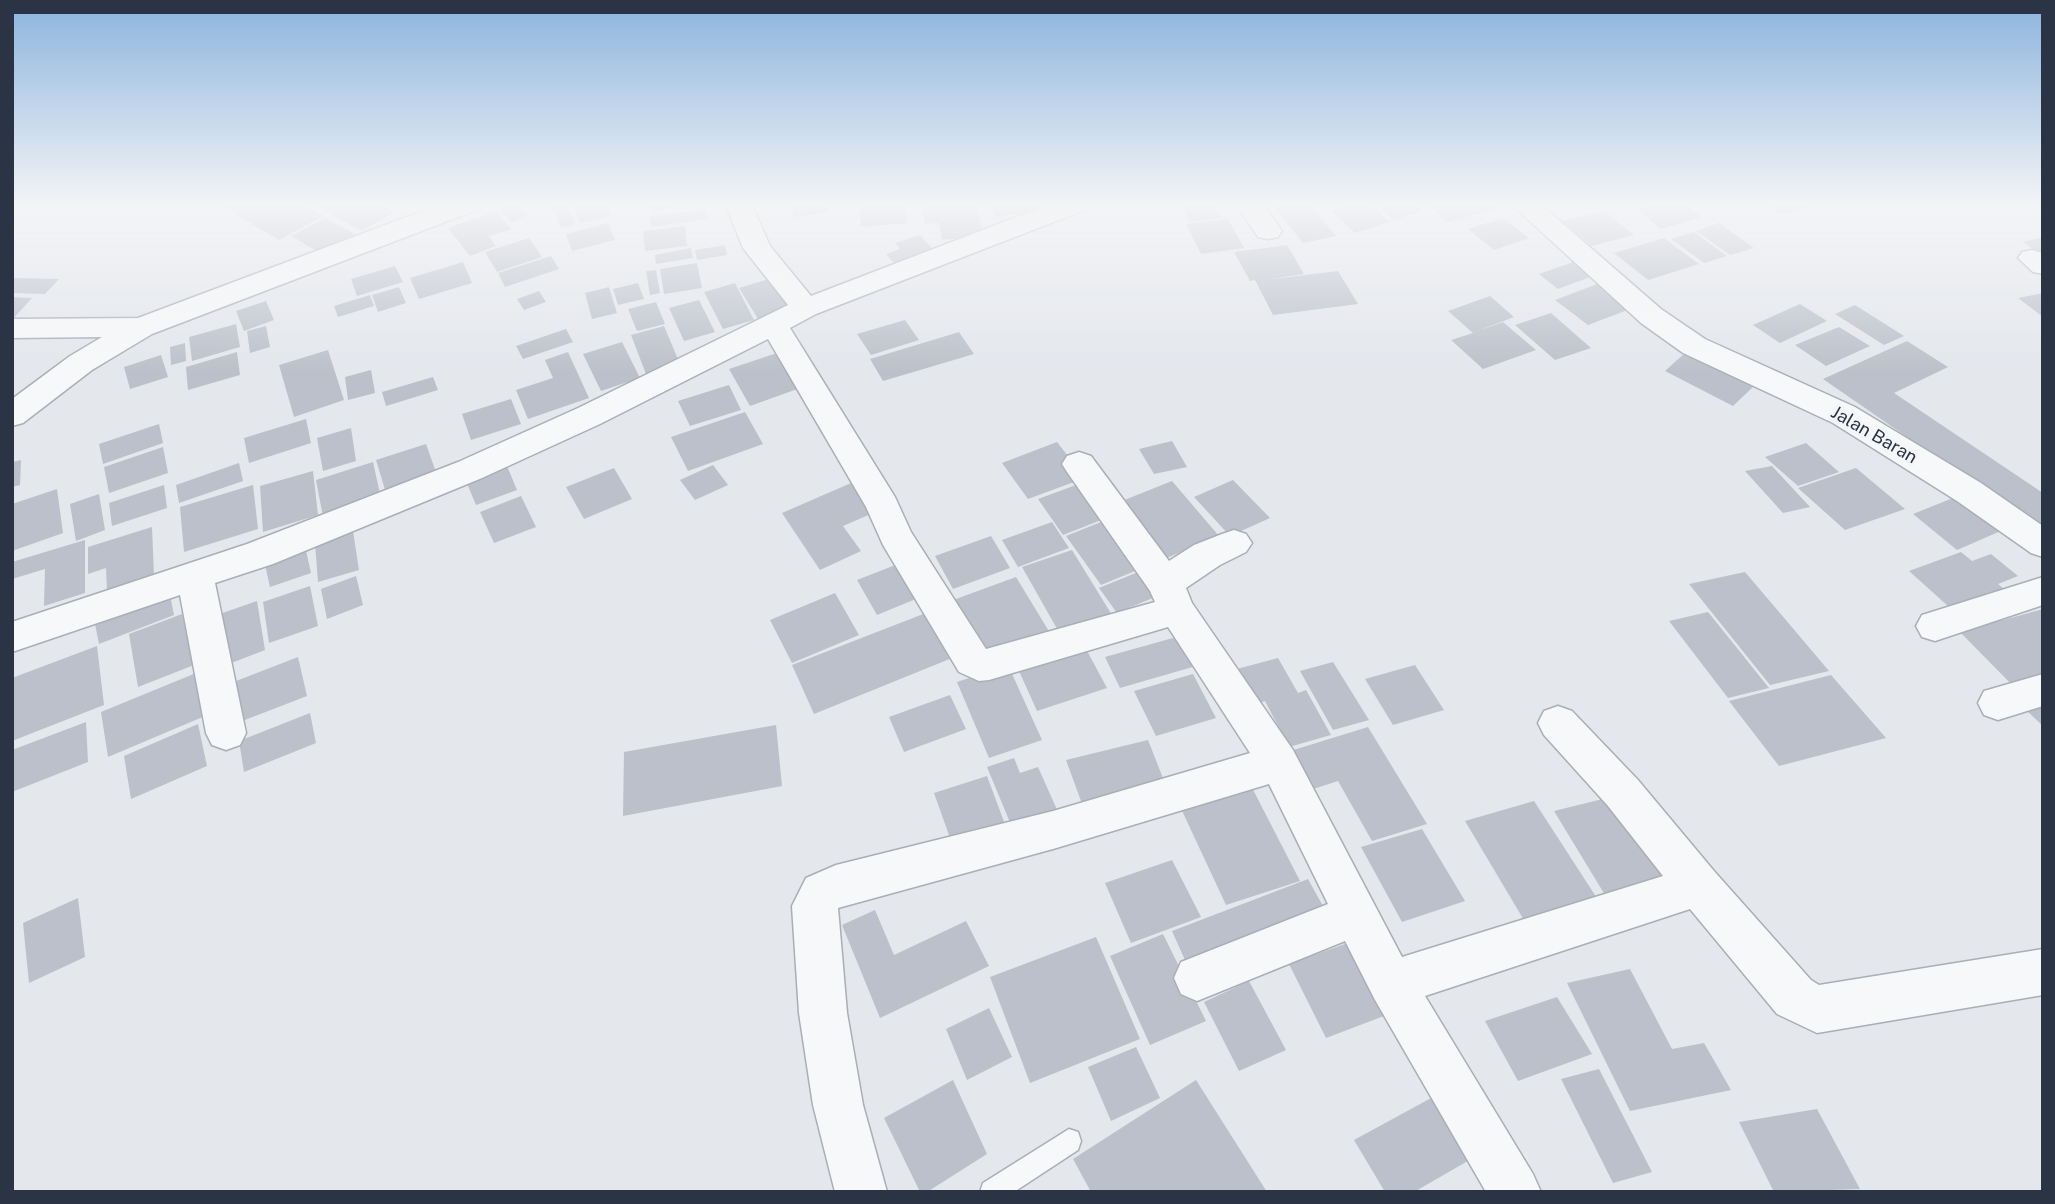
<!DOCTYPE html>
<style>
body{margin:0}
#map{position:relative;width:2055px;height:1204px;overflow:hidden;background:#e4e7ec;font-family:"Public Sans",sans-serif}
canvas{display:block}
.frame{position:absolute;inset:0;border:14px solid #2b3445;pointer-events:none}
</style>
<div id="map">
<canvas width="2055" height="1204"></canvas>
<div class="frame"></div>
</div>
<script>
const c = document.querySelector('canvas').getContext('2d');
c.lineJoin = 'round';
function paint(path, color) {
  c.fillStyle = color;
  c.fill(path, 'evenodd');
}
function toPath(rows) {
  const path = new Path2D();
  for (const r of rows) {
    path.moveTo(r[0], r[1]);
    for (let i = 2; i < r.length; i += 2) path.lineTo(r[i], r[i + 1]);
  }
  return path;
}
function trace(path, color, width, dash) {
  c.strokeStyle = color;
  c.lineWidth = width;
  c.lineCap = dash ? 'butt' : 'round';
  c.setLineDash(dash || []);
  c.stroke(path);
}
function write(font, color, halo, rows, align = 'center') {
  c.font = font + ' "Public Sans",sans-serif';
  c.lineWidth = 7;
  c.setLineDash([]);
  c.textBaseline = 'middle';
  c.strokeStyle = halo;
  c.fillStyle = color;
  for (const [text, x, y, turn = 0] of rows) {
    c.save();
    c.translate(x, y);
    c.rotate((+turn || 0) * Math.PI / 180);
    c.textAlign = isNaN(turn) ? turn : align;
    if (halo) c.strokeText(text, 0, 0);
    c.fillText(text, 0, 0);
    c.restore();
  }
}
paint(toPath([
 [217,203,301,203,324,216,279,240],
 [327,203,379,203,395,212,361,231,320,208],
 [503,203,518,203,529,216,511,222,497,205],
 [552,203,567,203,575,224,561,228],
 [572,203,607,203,612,215,580,223],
 [648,203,682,203,682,205,651,212],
 [791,203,828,203,830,212,794,218],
 [859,203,903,203,907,223,861,227],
 [954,203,976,203,984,236,942,240,939,223,925,224,922,207],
 [990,203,1035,203,1038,211,995,217],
 [1180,203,1214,203,1222,218,1190,222],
 [1271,203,1308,203,1336,236,1303,243],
 [1359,203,1369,203,1390,222,1355,233,1332,211],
 [1390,203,1414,203,1423,211,1393,220,1379,207],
 [1427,203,1492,203,1498,209,1447,222],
 [1657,203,1683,203,1702,217,1661,229,1636,209],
 [1765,203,1818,203,1818,204,1782,215],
 [706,209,707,219,651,227,650,216],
 [497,211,511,229,489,236,496,246,470,256,448,228],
 [1604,211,1634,235,1592,246,1562,221],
 [325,218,355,234,320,253,291,236],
 [1503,218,1529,238,1494,250,1468,229],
 [1228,219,1244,248,1201,254,1186,224],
 [608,223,615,240,572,251,566,234],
 [1719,223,1754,248,1730,255,1696,231],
 [685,226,687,246,645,251,643,231],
 [1694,232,1727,256,1704,263,1671,239],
 [920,235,939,256,899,269,886,254,900,249,895,243],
 [2043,237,2043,255,2023,242],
 [529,238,542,257,497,272,485,252],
 [1664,238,1699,264,1648,280,1614,253],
 [725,245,727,255,697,260,695,250],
 [1287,245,1304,274,1264,280,1338,271,1358,304,1273,315,1255,280,1250,281,1234,252],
 [691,248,693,258,656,264,655,255],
 [551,256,559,269,505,287,498,273],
 [1582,259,1601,273,1558,289,1539,274],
 [463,262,472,283,419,299,410,278],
 [697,263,702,288,664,294,660,269],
 [395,266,403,282,357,296,351,279],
 [656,270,660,293,650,295,646,271],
 [14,278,59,279,45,294,12,293],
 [772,278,791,309,758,319,739,288],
 [638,283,644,299,618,305,613,289],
 [735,283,754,320,723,329,704,292],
 [1597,284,1630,309,1588,325,1555,300],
 [399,287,406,303,378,312,372,295],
 [609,287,617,313,592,319,585,293],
 [539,291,546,302,524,310,517,299],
 [2043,293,2043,317,2018,298],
 [370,295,374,306,338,317,334,306],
 [1490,296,1514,317,1475,332,1503,322,1536,350,1483,369,1451,340,1473,333,1448,311],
 [12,297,32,298,12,320],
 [699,300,715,332,684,341,669,308],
 [266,301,274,320,244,331,236,311],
 [656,302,665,324,637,331,628,309],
 [1800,304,1827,321,1780,343,1753,325],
 [1855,305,1904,336,1884,345,1835,314],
 [1551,313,1591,348,1555,360,1515,325],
 [905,320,919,340,871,355,857,334],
 [236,324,240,347,192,361,189,337],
 [266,326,270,347,250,353,247,331],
 [664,326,680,364,646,374,631,335],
 [1839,327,1870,346,1826,366,1795,345],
 [566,329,573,342,523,359,516,346],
 [959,332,974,354,883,381,870,359],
 [1907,341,1948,367,1894,393,2043,493,2043,531,1823,379],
 [622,342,640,378,601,391,583,354],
 [185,343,186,361,171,365,170,347],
 [328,350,344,400,294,417,279,365],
 [237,352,240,375,188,390,186,367],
 [568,352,589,398,528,419,516,390,553,378,545,360],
 [780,352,803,387,750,406,729,369],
 [1686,352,1753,387,1733,406,1665,371],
 [161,355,168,377,130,389,124,367],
 [371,370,375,393,348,400,345,377],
 [433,377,438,390,386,406,382,392],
 [729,385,741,410,690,426,678,401],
 [511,399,521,424,471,440,462,414],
 [745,412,763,444,688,471,671,437],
 [306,419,311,443,249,463,244,438],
 [159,424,163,443,103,464,99,444],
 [351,428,356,461,323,471,317,438],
 [1172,441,1187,467,1154,474,1139,449],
 [1057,442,1085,478,1028,499,1002,463],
 [1806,443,1839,472,1798,486,1765,457],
 [426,444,437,475,386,493,376,460],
 [163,447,168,473,109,493,104,467],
 [21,460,20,485,12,487,12,462],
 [373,462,382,503,324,522,316,480],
 [239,463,243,481,179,503,176,485],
 [713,465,728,485,695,500,680,480],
 [507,466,517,490,476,505,466,481],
 [1772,466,1810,507,1783,513,1745,471],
 [614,468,632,499,584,519,566,487],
 [1856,468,1905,509,1845,530,1798,488],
 [313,471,318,515,263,532,260,486],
 [858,480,880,510,843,526,861,551,820,570,782,513],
 [1233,480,1270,518,1230,536,1194,497],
 [1087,481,1114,515,1063,535,1038,499],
 [1172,481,1219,536,1162,560,1117,503],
 [164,485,167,508,112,526,109,503],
 [253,485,258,529,184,552,180,507],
 [57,489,63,533,12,551,12,504],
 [99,494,105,530,76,541,70,504],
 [521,496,536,527,494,543,480,512],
 [1958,496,2003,530,1957,550,1913,514],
 [1111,518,1147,566,1101,585,1066,536],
 [1052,522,1069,548,1018,567,1002,540],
 [152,527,154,576,107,591,106,568,88,574,88,547],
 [353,531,359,570,318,582,315,543],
 [991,536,1010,568,953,589,935,556],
 [85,540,85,593,44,606,45,569,12,579,12,562],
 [305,546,311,573,270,587,264,560],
 [1072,550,1112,615,1060,634,1022,567],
 [1961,552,1972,561,1991,554,2018,576,1998,584,2011,595,1958,615,1909,571],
 [903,562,923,596,877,615,857,580],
 [1148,568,1167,592,1117,613,1099,588],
 [1745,572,1785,619,1829,671,1770,685,1689,584],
 [356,576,363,605,327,619,321,589],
 [1016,577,1050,633,977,660,945,603],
 [310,586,318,626,269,643,263,602],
 [835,593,859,635,792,663,770,620],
 [170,595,174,615,99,644,95,624],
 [257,601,265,650,221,667,214,616],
 [2043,609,2043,686,2020,693,1960,632],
 [931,611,957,656,814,714,792,665],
 [1708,612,1737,648,1769,688,1728,698,1669,621],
 [182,614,194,665,138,687,129,634],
 [1180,636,1196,666,1120,688,1105,657],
 [97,646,104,705,12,741,12,678],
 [1086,649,1107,688,1037,711,1019,671],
 [298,657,307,696,237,723,231,683],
 [1278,658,1298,693,1306,690,1331,735,1289,747,1265,701,1256,704,1237,669],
 [1333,662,1369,720,1333,730,1300,671],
 [1008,665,1042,740,989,758,957,682],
 [1415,665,1444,710,1393,725,1365,679],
 [196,673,205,716,108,757,101,712],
 [1193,674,1216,718,1156,736,1134,691],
 [1831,675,1886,738,1779,766,1729,701],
 [950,695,966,729,904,752,889,717],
 [2043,704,2043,726,2026,710],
 [310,713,316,743,244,772,239,741],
 [86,722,88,762,12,792,12,750],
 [198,724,207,766,131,799,124,756],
 [776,725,782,786,623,816,624,752],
 [1368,727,1427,824,1372,841,1338,781,1307,791,1287,752],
 [1148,740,1168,791,1085,812,1066,760],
 [1014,758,1020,773,1038,767,1062,821,1016,837,987,767],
 [987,776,1009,835,955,852,934,793],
 [1247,778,1300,881,1226,905,1177,800],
 [1619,795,1673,877,1605,895,1554,811],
 [1534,801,1604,909,1531,932,1465,821],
 [1422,829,1465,901,1402,922,1361,847],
 [1172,860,1201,917,1131,943,1105,883],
 [1308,879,1329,917,1189,969,1172,931],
 [78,898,85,957,29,983,23,923],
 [875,910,894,955,966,921,989,966,880,1018,842,925],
 [1163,934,1206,1021,1150,1045,1110,956],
 [1096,937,1140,1039,1030,1083,990,977],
 [1359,939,1397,1011,1326,1038,1289,964],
 [1630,969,1672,1049,1704,1043,1731,1090,1630,1111,1567,983],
 [1249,981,1286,1050,1239,1071,1204,1002],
 [1557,997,1592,1054,1518,1081,1485,1021],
 [989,1008,1012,1057,967,1080,946,1029],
 [1136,1047,1160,1098,1111,1121,1088,1067],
 [1599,1069,1652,1172,1613,1183,1561,1079],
 [953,1080,987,1154,927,1192,920,1192,884,1118],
 [1196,1080,1267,1192,1091,1192,1073,1159],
 [1433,1097,1473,1158,1414,1192,1385,1192,1354,1140],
 [1817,1109,1860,1189,1774,1192,1739,1122]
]), '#bbc0ca');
const lane = toPath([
 [1069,1129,1078,1132,1081,1141,1078,1150,1014,1192,980,1192,983,1183,1069,1129]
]);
const street = toPath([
 [444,203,483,203,479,209,152,334,92,370,23,423,12,426,12,399,70,356,102,337,12,338,12,319,138,318,444,203],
 [725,203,751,203,770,246,811,296,1053,203,1091,203,1087,209,816,314,790,328,895,497,911,532,986,649,1155,602,1150,591,1067,472,1062,464,1067,456,1079,452,1091,456,1169,561,1194,545,1222,534,1234,530,1246,534,1252,543,1246,552,1220,565,1186,588,1192,603,1293,750,1402,957,1663,876,1608,806,1544,735,1538,723,1544,711,1558,706,1572,711,1638,780,1714,871,1811,980,1819,985,2043,949,2043,995,1817,1033,1777,1014,1690,909,1425,996,1533,1174,1541,1192,1486,1192,1375,1000,1345,941,1197,1001,1181,994,1174,978,1181,962,1328,904,1269,784,1053,849,838,908,847,1013,863,1105,887,1192,835,1192,813,1105,799,1013,792,906,806,878,836,865,1053,811,1250,753,1168,627,989,680,979,681,959,672,883,545,866,507,768,339,600,424,482,478,273,564,215,583,246,733,240,745,226,750,212,745,206,733,180,595,12,652,12,622,247,544,458,462,578,408,788,305,743,248,725,203],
 [1235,203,1262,203,1282,231,1278,237,1268,239,1258,237,1235,203],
 [1510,203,1539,203,1661,309,1705,339,1855,407,1981,483,2043,526,2043,557,2031,553,1957,501,1833,423,1683,353,1641,323,1510,203],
 [2032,250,2043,253,2043,274,2033,272,2018,258,2022,252,2032,250],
 [2043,577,2043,605,1935,641,1922,637,1916,626,1922,615,2043,577],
 [2043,674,2043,706,1998,720,1984,715,1978,703,1984,691,2043,674]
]);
trace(lane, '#a9aeb7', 3);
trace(street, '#a9aeb7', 3);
paint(lane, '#f7f8fa');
paint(street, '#f7f8fa');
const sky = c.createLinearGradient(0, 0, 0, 372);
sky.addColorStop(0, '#8bb4dd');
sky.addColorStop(0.55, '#f3f4f6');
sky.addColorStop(1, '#f3f4f600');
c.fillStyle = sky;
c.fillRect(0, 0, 2055, 372);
write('18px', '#2b3445', '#f4f6f9', [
 ["Jalan Baran",1874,435,30]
]);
</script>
